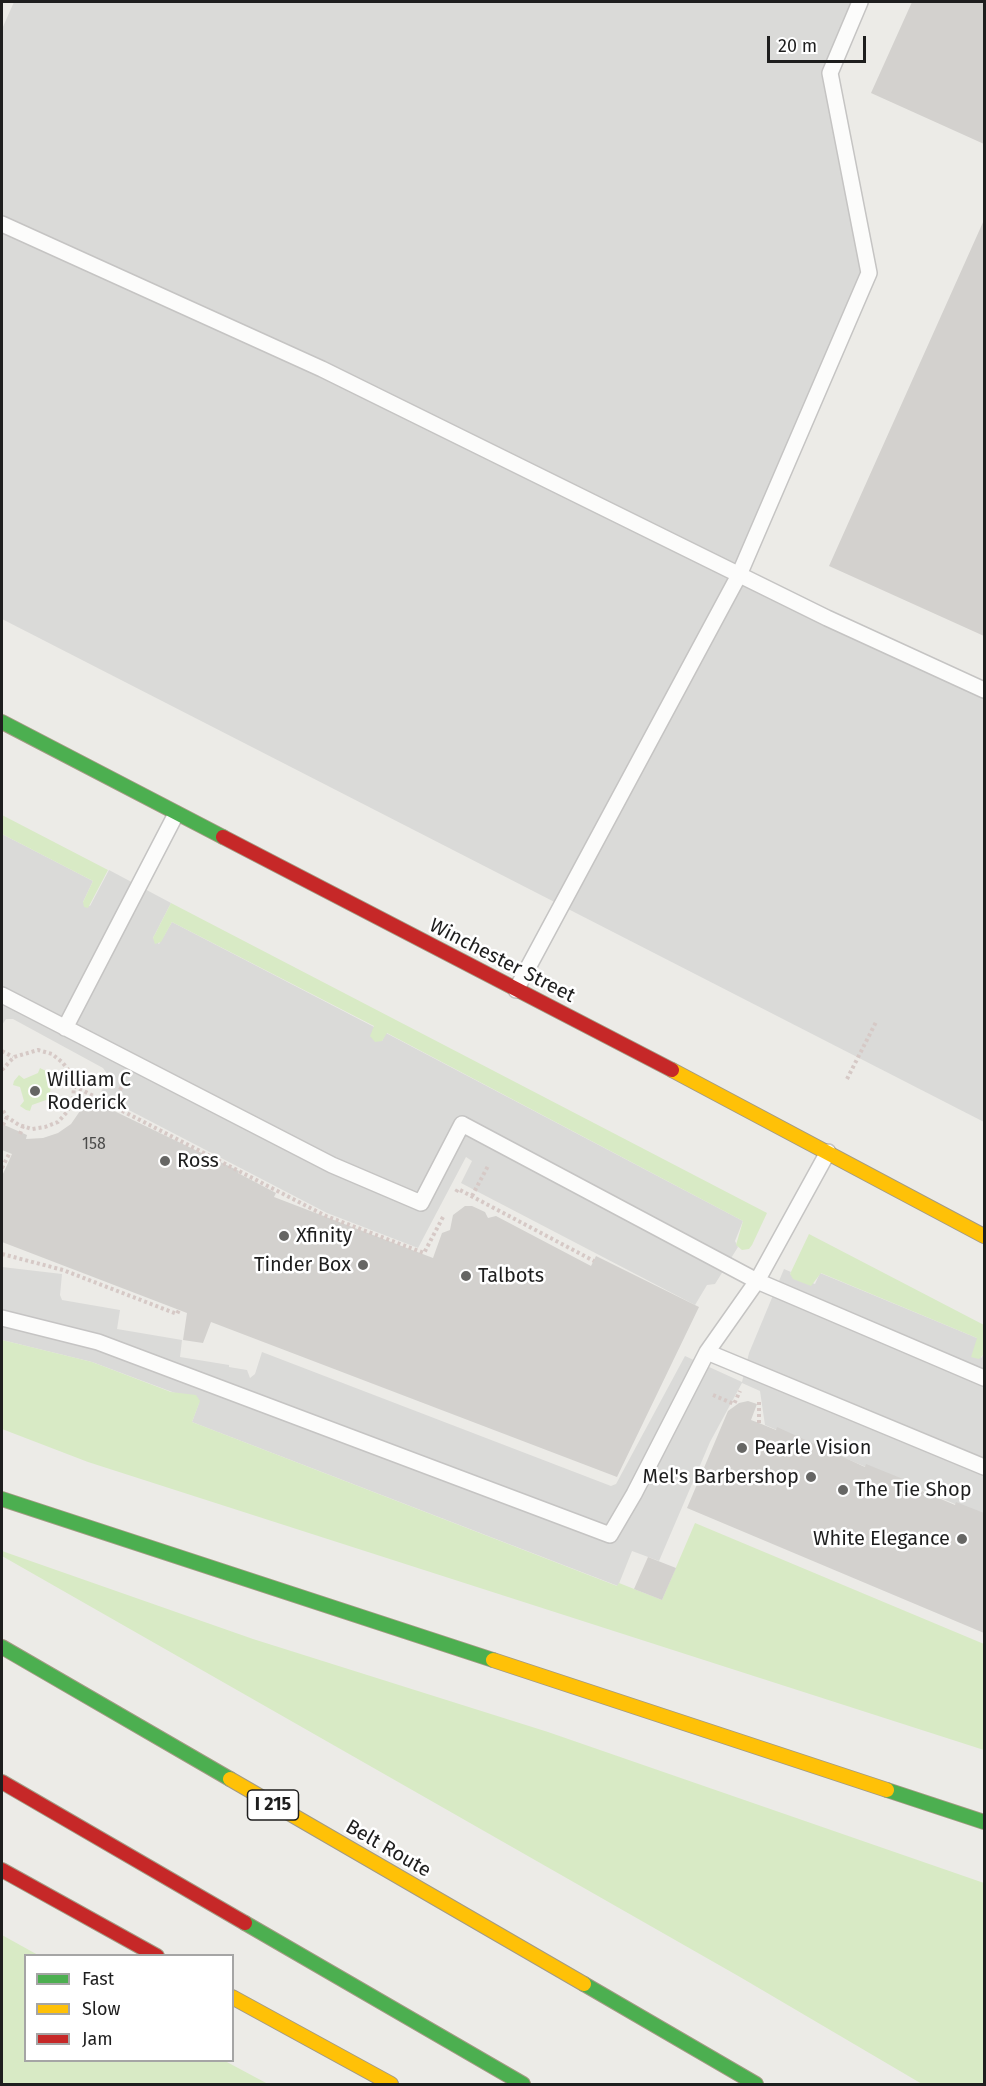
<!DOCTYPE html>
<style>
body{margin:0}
#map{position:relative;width:986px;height:2086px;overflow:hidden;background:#ecebe7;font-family:"Fira Sans",sans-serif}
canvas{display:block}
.frame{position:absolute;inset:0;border:3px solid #1e1e1e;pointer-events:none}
.legend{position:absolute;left:24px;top:1954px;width:210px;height:108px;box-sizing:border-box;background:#fff;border:2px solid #a5a5a5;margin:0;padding:8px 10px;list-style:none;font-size:18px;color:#1e1e1e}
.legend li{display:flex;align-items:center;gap:12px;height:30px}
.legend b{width:30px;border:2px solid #a5a5a5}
.scale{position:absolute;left:767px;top:36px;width:99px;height:27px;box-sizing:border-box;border:3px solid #1e1e1e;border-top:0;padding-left:8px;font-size:18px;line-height:21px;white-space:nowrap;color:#1e1e1e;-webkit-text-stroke:4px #fff;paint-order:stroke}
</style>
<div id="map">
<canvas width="986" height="2086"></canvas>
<div class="frame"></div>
<ul class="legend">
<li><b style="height:8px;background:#4caf50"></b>Fast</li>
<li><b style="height:8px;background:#ffc107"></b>Slow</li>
<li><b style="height:8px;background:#c62828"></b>Jam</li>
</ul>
<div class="scale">20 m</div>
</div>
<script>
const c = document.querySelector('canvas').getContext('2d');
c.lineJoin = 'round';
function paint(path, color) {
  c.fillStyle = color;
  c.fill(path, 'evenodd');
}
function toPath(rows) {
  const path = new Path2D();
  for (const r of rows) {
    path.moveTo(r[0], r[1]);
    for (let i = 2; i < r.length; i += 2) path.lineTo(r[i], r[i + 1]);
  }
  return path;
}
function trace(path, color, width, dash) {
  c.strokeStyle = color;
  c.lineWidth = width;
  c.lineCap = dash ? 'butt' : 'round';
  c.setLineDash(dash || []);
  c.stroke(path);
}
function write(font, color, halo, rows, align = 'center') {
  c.font = font + ' "Fira Sans",sans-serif';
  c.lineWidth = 5;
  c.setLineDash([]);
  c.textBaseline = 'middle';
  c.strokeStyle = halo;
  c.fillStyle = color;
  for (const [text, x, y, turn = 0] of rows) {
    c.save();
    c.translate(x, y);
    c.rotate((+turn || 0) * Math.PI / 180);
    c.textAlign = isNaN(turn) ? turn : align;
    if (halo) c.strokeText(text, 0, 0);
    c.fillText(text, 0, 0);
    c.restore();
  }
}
paint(toPath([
 [14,2,860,2,830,73,869,273,739,575,984,688,984,1122,2,619,2,29],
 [2,834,93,881,83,902,90,906,109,870,171,903,153,938,159,944,172,922,374,1027,382,1041,386,1033,743,1221,735,1241,738,1247,715,1284,707,1285,695,1305,461,1183,472,1161,466,1157,418,1248,327,1213,100,1095,108,1075,103,1068,13,1019,6,1019,2,1025],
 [2,1267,62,1274,60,1295,62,1300,120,1310,117,1329,182,1340,180,1357,229,1365,229,1367,247,1370,250,1378,255,1374,262,1352,611,1486,616,1484,685,1356,742,1382,749,1353,784,1269,791,1272,790,1274,815,1284,820,1273,977,1338,981,1358,984,1354,984,1516,765,1425,760,1391,742,1383,710,1442,659,1561,632,1551,618,1586,192,1422,199,1403,175,1393,92,1362,2,1340]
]), '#dadad8');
paint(toPath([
 [2,815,108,870,88,908,84,907,83,902,93,881,2,834],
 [171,903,767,1213,752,1245,749,1249,742,1250,736,1245,743,1221,387,1033,382,1041,375,1042,370,1036,374,1026,172,922,161,942,155,944,153,938],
 [40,1068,50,1073,46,1078,51,1086,50,1093,57,1094,52,1105,46,1100,32,1105,30,1111,26,1110,20,1106,24,1101,20,1087,13,1085,14,1081,19,1075,24,1079,38,1073],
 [809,1234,984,1325,984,1354,979,1359,971,1357,977,1338,821,1273,811,1286,793,1279,790,1274],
 [2,1340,92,1362,171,1392,196,1395,200,1401,192,1422,617,1586,619,1583,662,1600,695,1523,984,1644,984,1750,88,1462,2,1429],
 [2,1551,253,1639,548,1732,984,1883,984,2084,922,2084,740,1977,2,1556],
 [2,1935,38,1955,26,1956,26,2060,225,2061,268,2084,2,2084]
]), '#d8eac5');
paint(toPath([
 [912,2,984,2,984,144,871,93],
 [984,220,984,636,829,566],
 [85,1097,239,1171,238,1173,276,1193,274,1197,433,1258,442,1233,450,1230,453,1215,465,1206,472,1206,485,1212,488,1218,496,1216,591,1266,596,1256,699,1307,617,1477,211,1322,203,1343,183,1340,187,1313,2,1242,2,1176,12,1154,2,1150,2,1124,27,1135,26,1139,43,1138,58,1133,71,1124,80,1111],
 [748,1401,757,1404,751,1420,759,1423,776,1430,777,1427,865,1467,866,1464,903,1479,901,1482,955,1505,956,1502,984,1513,984,1633,687,1508,728,1411,739,1403],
 [648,1557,676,1568,662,1600,634,1589]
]), '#d3d1ce');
const lane = toPath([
 [2,224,322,369,827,618,984,690],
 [516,990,739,575,869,273,830,73,860,2],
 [2,995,332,1165,421,1203,462,1124,757,1281,984,1378],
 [65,1028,176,814],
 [2,1318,98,1342,610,1535,634,1494,707,1352,757,1281,828,1152],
 [707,1352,984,1467]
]);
const fast = toPath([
 [2,722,223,837],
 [2,1499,493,1660],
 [2,1647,230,1779],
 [887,1790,984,1822],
 [245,1923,523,2084],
 [584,1984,756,2084]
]);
const slow = toPath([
 [672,1070,984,1236],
 [493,1660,887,1790],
 [230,1779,584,1984],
 [232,1997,391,2084]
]);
const jam = toPath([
 [223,837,672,1070],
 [2,1782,245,1923],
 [2,1870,157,1956]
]);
trace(lane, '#c5c4c3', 18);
trace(fast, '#a39a83', 16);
trace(slow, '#a39a83', 16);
trace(jam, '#a39a83', 16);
trace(toPath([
 [2,1051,13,1057],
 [2,1070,14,1057,38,1050,52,1054,62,1062,71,1073,74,1086,73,1100,67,1112,58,1122,45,1127,32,1129,19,1125,7,1117,2,1109],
 [847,1079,876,1022],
 [74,1086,326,1216,424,1253,443,1217],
 [112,1106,124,1082],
 [3,1125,7,1117],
 [20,1134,23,1126],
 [2,1168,9,1154],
 [456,1192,458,1189,594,1261],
 [472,1196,488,1166],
 [2,1254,63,1270,177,1314,179,1310],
 [713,1395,734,1404,740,1391],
 [759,1423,759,1400]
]), '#d6c9c6', 4, [3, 3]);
trace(lane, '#fcfcfb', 15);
trace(fast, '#4caf50', 14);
trace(slow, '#ffc107', 14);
trace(jam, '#c62828', 14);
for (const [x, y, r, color] of [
 [35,1091,6,"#666664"],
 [165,1161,6,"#666664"],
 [284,1236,6,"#666664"],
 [363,1265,6,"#666664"],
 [466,1276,6,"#666664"],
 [742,1448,6,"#666664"],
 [811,1477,6,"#666664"],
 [843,1490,6,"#666664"],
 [962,1539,6,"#666664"]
]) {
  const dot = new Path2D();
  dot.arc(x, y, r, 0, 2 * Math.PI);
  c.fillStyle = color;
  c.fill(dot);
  trace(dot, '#fff', 2);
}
write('16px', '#4b4b4a', null, [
 ["158",94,1145]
]);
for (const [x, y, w] of [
 [273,1805,51]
]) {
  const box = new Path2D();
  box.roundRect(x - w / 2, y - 15, w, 30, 4.5);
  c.fillStyle = '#fff';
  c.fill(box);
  trace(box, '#1e1e1e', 1.5);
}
write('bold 18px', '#1e1e1e', null, [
 ["I 215",273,1805]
]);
write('20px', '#1e1e1e', '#fff', [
 ["Winchester Street",502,961,27],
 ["Belt Route",388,1849,30]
]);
write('20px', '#1e1e1e', '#fff', [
 ["William C",47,1080],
 ["Roderick",47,1103],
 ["Ross",177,1161],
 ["Xfinity",296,1236],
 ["Tinder Box",351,1265,"right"],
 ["Talbots",478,1276],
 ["Pearle Vision",754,1448],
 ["Mel's Barbershop",799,1477,"right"],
 ["The Tie Shop",855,1490],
 ["White Elegance",950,1539,"right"]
], 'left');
</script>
